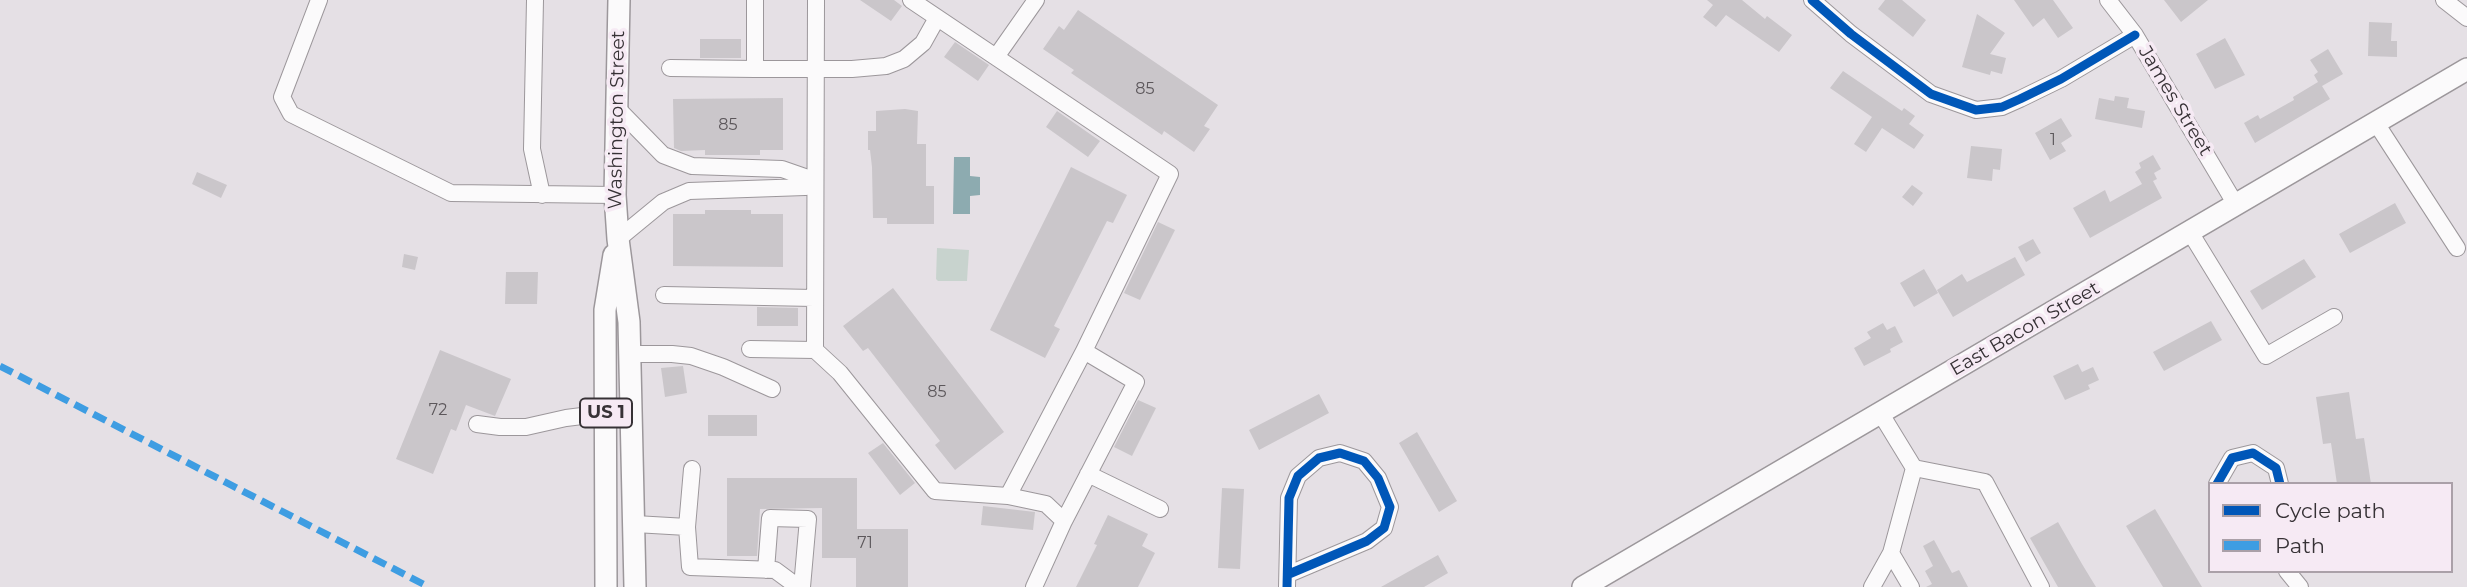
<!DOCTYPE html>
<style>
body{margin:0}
#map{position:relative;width:2467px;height:587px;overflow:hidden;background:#e5e0e5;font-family:Montserrat,sans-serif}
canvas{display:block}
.legend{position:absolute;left:2208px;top:482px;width:245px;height:91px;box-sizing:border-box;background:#f6eaf4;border:2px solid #aaa0a8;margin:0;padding:9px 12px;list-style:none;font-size:21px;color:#373236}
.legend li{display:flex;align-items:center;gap:14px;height:35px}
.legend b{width:35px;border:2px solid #aaa0a8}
</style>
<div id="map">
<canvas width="2467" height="587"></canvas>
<ul class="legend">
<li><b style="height:9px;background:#0057b8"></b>Cycle path</li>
<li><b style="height:9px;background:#3e9de2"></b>Path</li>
</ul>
</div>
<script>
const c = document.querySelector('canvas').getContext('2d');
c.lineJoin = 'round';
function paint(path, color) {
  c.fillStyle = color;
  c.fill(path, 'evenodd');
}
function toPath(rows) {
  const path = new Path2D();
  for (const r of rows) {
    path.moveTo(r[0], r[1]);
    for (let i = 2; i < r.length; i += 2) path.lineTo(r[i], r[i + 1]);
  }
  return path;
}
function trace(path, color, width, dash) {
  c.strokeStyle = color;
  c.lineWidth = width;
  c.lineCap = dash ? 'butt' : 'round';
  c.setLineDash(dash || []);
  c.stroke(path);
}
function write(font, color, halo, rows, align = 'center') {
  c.font = font + ' Montserrat,sans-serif';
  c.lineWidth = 7;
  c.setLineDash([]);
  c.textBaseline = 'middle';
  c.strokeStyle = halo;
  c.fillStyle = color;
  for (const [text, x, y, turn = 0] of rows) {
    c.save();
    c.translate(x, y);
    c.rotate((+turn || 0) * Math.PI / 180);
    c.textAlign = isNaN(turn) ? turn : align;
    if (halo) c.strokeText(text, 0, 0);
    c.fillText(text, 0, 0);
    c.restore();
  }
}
paint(toPath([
 [937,248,969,250,967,281,938,281,936,279]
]), '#c8d3ce');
paint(toPath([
 [954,157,970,157,970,176,980,177,980,195,970,196,970,214,953,214]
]), '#8dabb0');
paint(toPath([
 [860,0,894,0,902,6,891,21],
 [1707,0,1742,0,1765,19,1767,16,1792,35,1779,52,1726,15,1716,27,1703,17,1713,5],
 [1885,0,1902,0,1926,20,1913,37,1878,9],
 [2014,0,2053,0,2073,28,2058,38,2044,18,2033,27],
 [2164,0,2208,0,2181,22],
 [1078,10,1218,105,1204,126,1210,129,1194,152,1164,131,1162,135,1071,73,1074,70,1043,49,1059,26,1064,30],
 [1977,14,2005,33,1990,54,2006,58,2002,74,1991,71,1990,75,1962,67],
 [2369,22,2392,23,2391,41,2397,41,2397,57,2368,56],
 [2225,38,2245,75,2215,89,2196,54],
 [700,39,741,39,741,58,700,58],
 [955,42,989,65,978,81,944,57],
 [2328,49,2343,74,2322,86,2330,99,2255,143,2244,123,2258,115,2260,119,2294,100,2293,97,2318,82,2314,75,2318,72,2310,60],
 [1843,71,1902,111,1904,108,1915,116,1909,124,1924,135,1914,149,1882,128,1866,152,1854,144,1872,117,1830,88],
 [2115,96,2129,98,2127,108,2145,111,2142,128,2095,119,2099,98,2114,101],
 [783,98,783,150,760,150,760,155,705,155,705,150,681,151,674,148,673,99],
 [905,109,918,111,917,144,926,144,926,186,934,186,934,224,887,224,887,218,873,218,872,167,870,150,868,150,868,131,876,131,876,111],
 [1057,111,1100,141,1088,157,1046,127],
 [2061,118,2072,136,2061,143,2066,151,2050,160,2035,133],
 [1971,146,2002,149,2000,170,1993,169,1992,181,1967,178],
 [2153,155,2161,169,2154,173,2157,179,2153,181,2162,198,2090,238,2073,208,2105,190,2110,202,2142,184,2135,172,2141,168,2139,163],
 [1071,167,1127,195,1113,223,1107,221,1054,326,1060,329,1045,358,990,330],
 [197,172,227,185,221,198,192,184],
 [1912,185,1923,193,1913,206,1902,197],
 [2395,203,2406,223,2350,253,2339,234],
 [705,210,751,210,751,214,783,214,783,267,673,266,673,214,705,214],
 [1158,222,1175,230,1140,300,1124,293],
 [2033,239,2041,253,2026,262,2018,247],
 [404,254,418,257,415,270,402,267],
 [2015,257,2025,275,1953,317,1937,290,1962,274,1967,282],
 [2304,259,2316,277,2262,310,2250,291],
 [1924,269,1938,293,1914,307,1900,283],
 [506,272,538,272,537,304,505,304],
 [893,288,1004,432,955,470,935,445,940,441,868,348,863,351,843,326],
 [757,307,798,308,798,326,757,326],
 [2211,321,2222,340,2164,371,2153,352],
 [1883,323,1887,330,1895,326,1903,342,1890,349,1891,352,1864,366,1854,348,1871,338,1867,332],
 [440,350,511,379,495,416,466,405,456,431,451,429,433,474,396,459],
 [2078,364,2082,372,2093,367,2099,380,2088,385,2090,389,2065,400,2053,376],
 [683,366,687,393,665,397,661,368],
 [2349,392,2356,439,2364,438,2371,484,2337,484,2331,443,2323,444,2316,397],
 [1319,394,1329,413,1259,450,1249,430],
 [1138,400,1156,408,1132,456,1114,447],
 [708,415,757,415,757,436,708,436],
 [1417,432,1457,501,1439,512,1399,443],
 [883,443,915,483,900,495,868,453],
 [727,478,857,478,857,529,908,529,908,587,856,587,856,558,822,558,822,508,760,509,757,556,727,556],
 [1222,488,1244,489,1240,569,1218,568],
 [983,506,1035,512,1033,530,981,525],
 [2155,509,2202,587,2163,587,2126,526],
 [1108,515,1148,534,1142,546,1155,553,1138,587,1076,587,1097,545,1094,544],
 [2058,522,2082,564,2096,587,2058,587,2030,538],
 [1934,540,1952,573,1959,570,1968,587,1926,587,1932,584,1925,571,1933,566,1923,546],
 [1438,555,1448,573,1424,587,1381,587]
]), '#cac6ca');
const minor = toPath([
 [319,0,282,97,291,114,451,193,615,195],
 [535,0,532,149,542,195],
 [755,0,755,69,852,69,886,66,904,59,923,43,937,18],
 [816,0,815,350,840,373,935,491,1008,496,1046,504,1064,521],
 [911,0,1170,174,1084,351,1136,382,1064,521,1034,587],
 [1812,0,1851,34,1931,94,1976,110,2002,107,2020,99,2061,79,2135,35],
 [2108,0,2135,35,2236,205],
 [2444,0,2467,18],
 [996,57,1036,0],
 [670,68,755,69],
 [618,109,663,155,692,166,782,169,805,177,815,184],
 [2376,123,2457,248],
 [2190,232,2266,356,2334,317],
 [618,239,663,202,689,191,805,187,815,184],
 [664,295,814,298],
 [750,349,815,350],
 [630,354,672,354,691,356,723,367,772,389],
 [1881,414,1914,468],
 [477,424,500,427,526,427,566,418,606,413],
 [1088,474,1160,509],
 [2217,484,2232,458,2253,453,2276,468,2280,484],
 [1008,496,1084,351],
 [635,524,687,527,692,469],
 [687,527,690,567,775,570,798,587],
 [1891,553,1914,468,1985,482,2041,587],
 [766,570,770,518,808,519,802,587],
 [2287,571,2300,587],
 [1287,587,1289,498,1298,476,1319,458,1340,453,1364,461,1378,478,1390,507,1384,528,1367,541,1289,574],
 [1872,587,1891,553,1911,587]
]);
const major = toPath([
 [619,0,615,195,618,239,629,322,635,587],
 [606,587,605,310,614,255],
 [1583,587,2467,69]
]);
trace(minor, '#9c979b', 18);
trace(major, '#9c979b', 24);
trace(minor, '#fbfafb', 16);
trace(major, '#fbfafb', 21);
trace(toPath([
 [0,366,429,587]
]), '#3e9de2', 7, [14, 7]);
trace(toPath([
 [1812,0,1851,34,1931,94,1976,110,2002,107,2020,99,2061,79,2135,35],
 [2217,484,2232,458,2253,453,2276,468,2280,484],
 [1287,587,1289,498,1298,476,1319,458,1340,453,1364,461,1378,478,1390,507,1384,528,1367,541,1289,574]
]), '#0057b8', 9);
write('16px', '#5c575b', null, [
 ["85",1145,89],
 ["85",728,125],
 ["1",2053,140],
 ["85",937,392],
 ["72",438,410],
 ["71",865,543]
]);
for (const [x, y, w] of [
 [606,413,52]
]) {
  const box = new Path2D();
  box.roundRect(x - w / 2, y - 14.5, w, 29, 5);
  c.fillStyle = '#f6eaf4';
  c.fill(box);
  trace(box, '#373236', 2);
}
write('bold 18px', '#373236', null, [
 ["US 1",606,413]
]);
write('19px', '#373236', '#f6eaf4', [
 ["James Street",2175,101,59],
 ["Washington Street",617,120,-89],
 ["East Bacon Street",2025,329,-30]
]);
</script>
